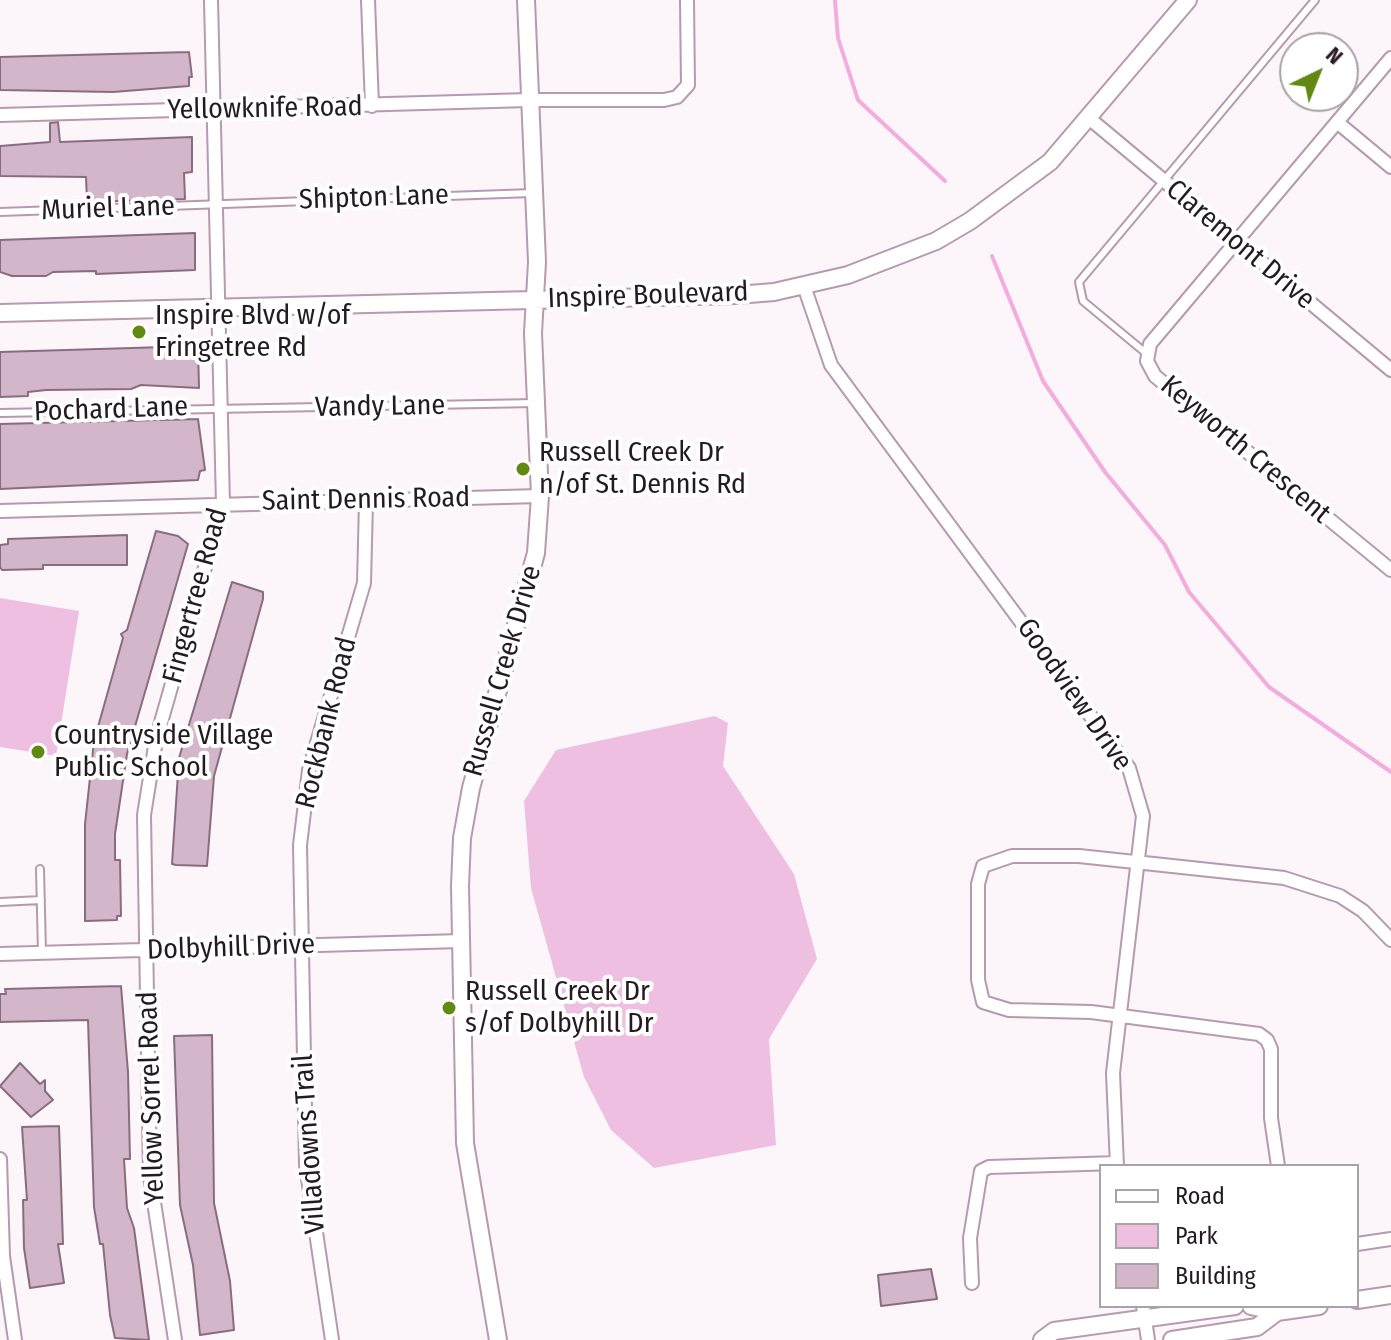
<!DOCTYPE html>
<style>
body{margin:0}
#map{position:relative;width:1391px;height:1340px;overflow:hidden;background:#fcf5f9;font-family:"Fira Sans Condensed",sans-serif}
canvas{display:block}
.legend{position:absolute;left:1099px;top:1164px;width:260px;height:144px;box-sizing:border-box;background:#fff;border:2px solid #a7a3a6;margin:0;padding:10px 14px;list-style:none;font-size:24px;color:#241a21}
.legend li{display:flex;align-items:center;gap:16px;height:40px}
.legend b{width:40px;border:2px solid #a7a3a6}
.north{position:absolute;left:1279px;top:32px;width:80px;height:80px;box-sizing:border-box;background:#fff;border:2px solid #a7a3a6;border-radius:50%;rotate:43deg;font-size:22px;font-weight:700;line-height:32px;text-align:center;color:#241a21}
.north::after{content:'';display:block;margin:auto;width:28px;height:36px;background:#618811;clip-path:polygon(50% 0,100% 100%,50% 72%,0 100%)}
</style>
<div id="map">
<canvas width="1391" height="1340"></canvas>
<ul class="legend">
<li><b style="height:10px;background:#fff"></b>Road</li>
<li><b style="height:22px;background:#efbfe1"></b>Park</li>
<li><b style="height:22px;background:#d4b6ca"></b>Building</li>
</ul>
<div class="north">N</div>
</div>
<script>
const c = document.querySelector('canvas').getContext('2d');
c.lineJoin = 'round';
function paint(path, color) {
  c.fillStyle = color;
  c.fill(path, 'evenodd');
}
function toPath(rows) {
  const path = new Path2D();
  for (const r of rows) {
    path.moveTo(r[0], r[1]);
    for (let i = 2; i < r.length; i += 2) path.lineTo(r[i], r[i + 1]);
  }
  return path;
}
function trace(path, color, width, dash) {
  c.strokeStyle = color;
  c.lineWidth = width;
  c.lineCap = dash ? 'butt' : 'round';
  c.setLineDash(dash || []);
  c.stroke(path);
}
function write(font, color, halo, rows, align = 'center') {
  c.font = font + ' "Fira Sans Condensed",sans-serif';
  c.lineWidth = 8;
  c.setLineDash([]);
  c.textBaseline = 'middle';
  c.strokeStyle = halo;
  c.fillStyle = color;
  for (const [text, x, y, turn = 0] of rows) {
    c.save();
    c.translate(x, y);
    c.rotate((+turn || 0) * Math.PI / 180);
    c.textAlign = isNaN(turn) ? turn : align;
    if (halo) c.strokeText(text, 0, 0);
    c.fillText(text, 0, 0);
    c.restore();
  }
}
paint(toPath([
 [0,598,79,611,56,756,0,747],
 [715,716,728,723,723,766,794,874,817,959,769,1039,776,1145,654,1168,611,1130,584,1077,531,888,524,801,556,750]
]), '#efbfe1');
trace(toPath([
 [835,0,838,38,858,100,945,181],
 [992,256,1043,381,1105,472,1165,545,1189,592,1269,687,1391,772]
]), '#f2acde', 4);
const building = toPath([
 [189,52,192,77,189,77,189,86,113,92,0,90,0,57,189,52],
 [58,122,60,142,192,137,192,172,184,173,185,199,87,202,86,177,0,176,0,146,50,142,50,123,58,122],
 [195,233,195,270,96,274,96,271,53,272,46,276,12,276,0,272,0,240,195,233],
 [198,346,199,388,141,385,131,389,46,390,28,392,28,396,0,397,0,352,198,346],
 [198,419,205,470,200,471,198,480,0,489,0,424,198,419],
 [156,531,178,536,188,544,127,754,115,834,115,860,120,860,121,916,117,916,117,920,85,921,85,824,94,741,123,638,121,634,127,630,156,531],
 [127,535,127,565,43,565,43,569,2,570,0,567,0,545,8,544,8,539,127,535],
 [232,582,263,592,263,599,214,776,207,866,176,865,172,864,179,758,232,582],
 [121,986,128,1072,130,1159,124,1159,127,1208,134,1228,149,1340,115,1338,110,1315,103,1244,100,1244,94,1207,88,1020,0,1022,0,994,6,994,5,989,121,986],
 [212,1035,214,1203,230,1281,234,1330,200,1335,193,1265,180,1205,174,1036,212,1035],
 [20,1063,40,1084,45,1080,45,1091,53,1100,31,1117,0,1086,20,1063],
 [59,1126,63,1244,58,1244,64,1283,30,1288,24,1248,23,1200,27,1200,22,1127,59,1126],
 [931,1269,937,1299,881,1306,878,1275,931,1269]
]);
paint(building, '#d4b6ca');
trace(building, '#886d7f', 2);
const lane = toPath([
 [0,212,532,193],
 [1147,354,1083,301,1079,282,1315,0],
 [0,413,536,403],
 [40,869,42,953],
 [0,902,41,900]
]);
const street = toPath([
 [368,0,372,106],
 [1391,58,1150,344,1147,361,1155,376,1391,570],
 [0,115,529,100,664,100,677,97,688,85,687,0],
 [1090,119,1391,370],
 [1337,122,1391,167],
 [804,286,831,365,1129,768,1143,816,1113,1073,1117,1166],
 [0,511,540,496],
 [0,954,461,941],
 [0,1159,3,1256,15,1340],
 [1278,1166,1271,1118,1271,1049,1267,1040,1259,1034,1091,1012,1009,1010,983,1002,978,980,978,884,983,866,1012,856,1079,856,1284,878,1340,896,1363,911,1391,940],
 [1357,1244,1391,1239],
 [972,1283,970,1238,981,1171,989,1167,1117,1163],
 [1143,1306,1148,1340],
 [175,1340,150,1176,144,815,156,740,223,504,211,0],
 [332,1340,306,1165,300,845,309,770,364,583,366,502]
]);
const secondary = toPath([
 [0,313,737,295,774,292,848,275,936,241,970,221,1050,162,1188,0],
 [1357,1300,1391,1295],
 [1251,1306,1277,1312,1319,1306],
 [498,1340,465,1143,460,886,462,838,471,788,536,553,540,496,533,333,537,262,526,0],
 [1042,1340,1054,1331,1235,1306],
 [1172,1340,1257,1327,1277,1312]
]);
trace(lane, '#b79aae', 10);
trace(street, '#b79aae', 16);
trace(secondary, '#b79aae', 20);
trace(lane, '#fff', 6);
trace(street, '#fff', 12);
trace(secondary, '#fff', 16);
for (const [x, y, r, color] of [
 [139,332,8,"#618811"],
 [523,469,8,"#618811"],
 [38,752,8,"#618811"],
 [449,1008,8,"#618811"]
]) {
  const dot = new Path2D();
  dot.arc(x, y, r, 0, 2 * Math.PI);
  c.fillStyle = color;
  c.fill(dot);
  trace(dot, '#fff', 3);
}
write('28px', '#241a21', '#fff', [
 ["Yellowknife Road",265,109,-1],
 ["Shipton Lane",374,198,-2],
 ["Muriel Lane",108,209,-2],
 ["Claremont Drive",1240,245,40],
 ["Inspire Boulevard",648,296,-2],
 ["Vandy Lane",380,407,-1],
 ["Pochard Lane",111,410,-2],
 ["Keyworth Crescent",1245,450,40],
 ["Saint Dennis Road",366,500,-1],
 ["Fingertree Road",196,596,-75],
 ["Russell Creek Drive",503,671,-74],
 ["Goodview Drive",1074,695,55],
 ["Rockbank Road",327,723,-76],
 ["Dolbyhill Drive",231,948,-2],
 ["Yellow Sorrel Road",152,1098,-92],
 ["Villadowns Trail",310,1144,-94]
]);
write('28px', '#241a21', '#fff', [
 ["Inspire Blvd w/of",155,316],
 ["Fringetree Rd",155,348],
 ["Russell Creek Dr",539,453],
 ["n/of St. Dennis Rd",539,485],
 ["Countryside Village",54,736],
 ["Public School",54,768],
 ["Russell Creek Dr",465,992],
 ["s/of Dolbyhill Dr",465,1024]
], 'left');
</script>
